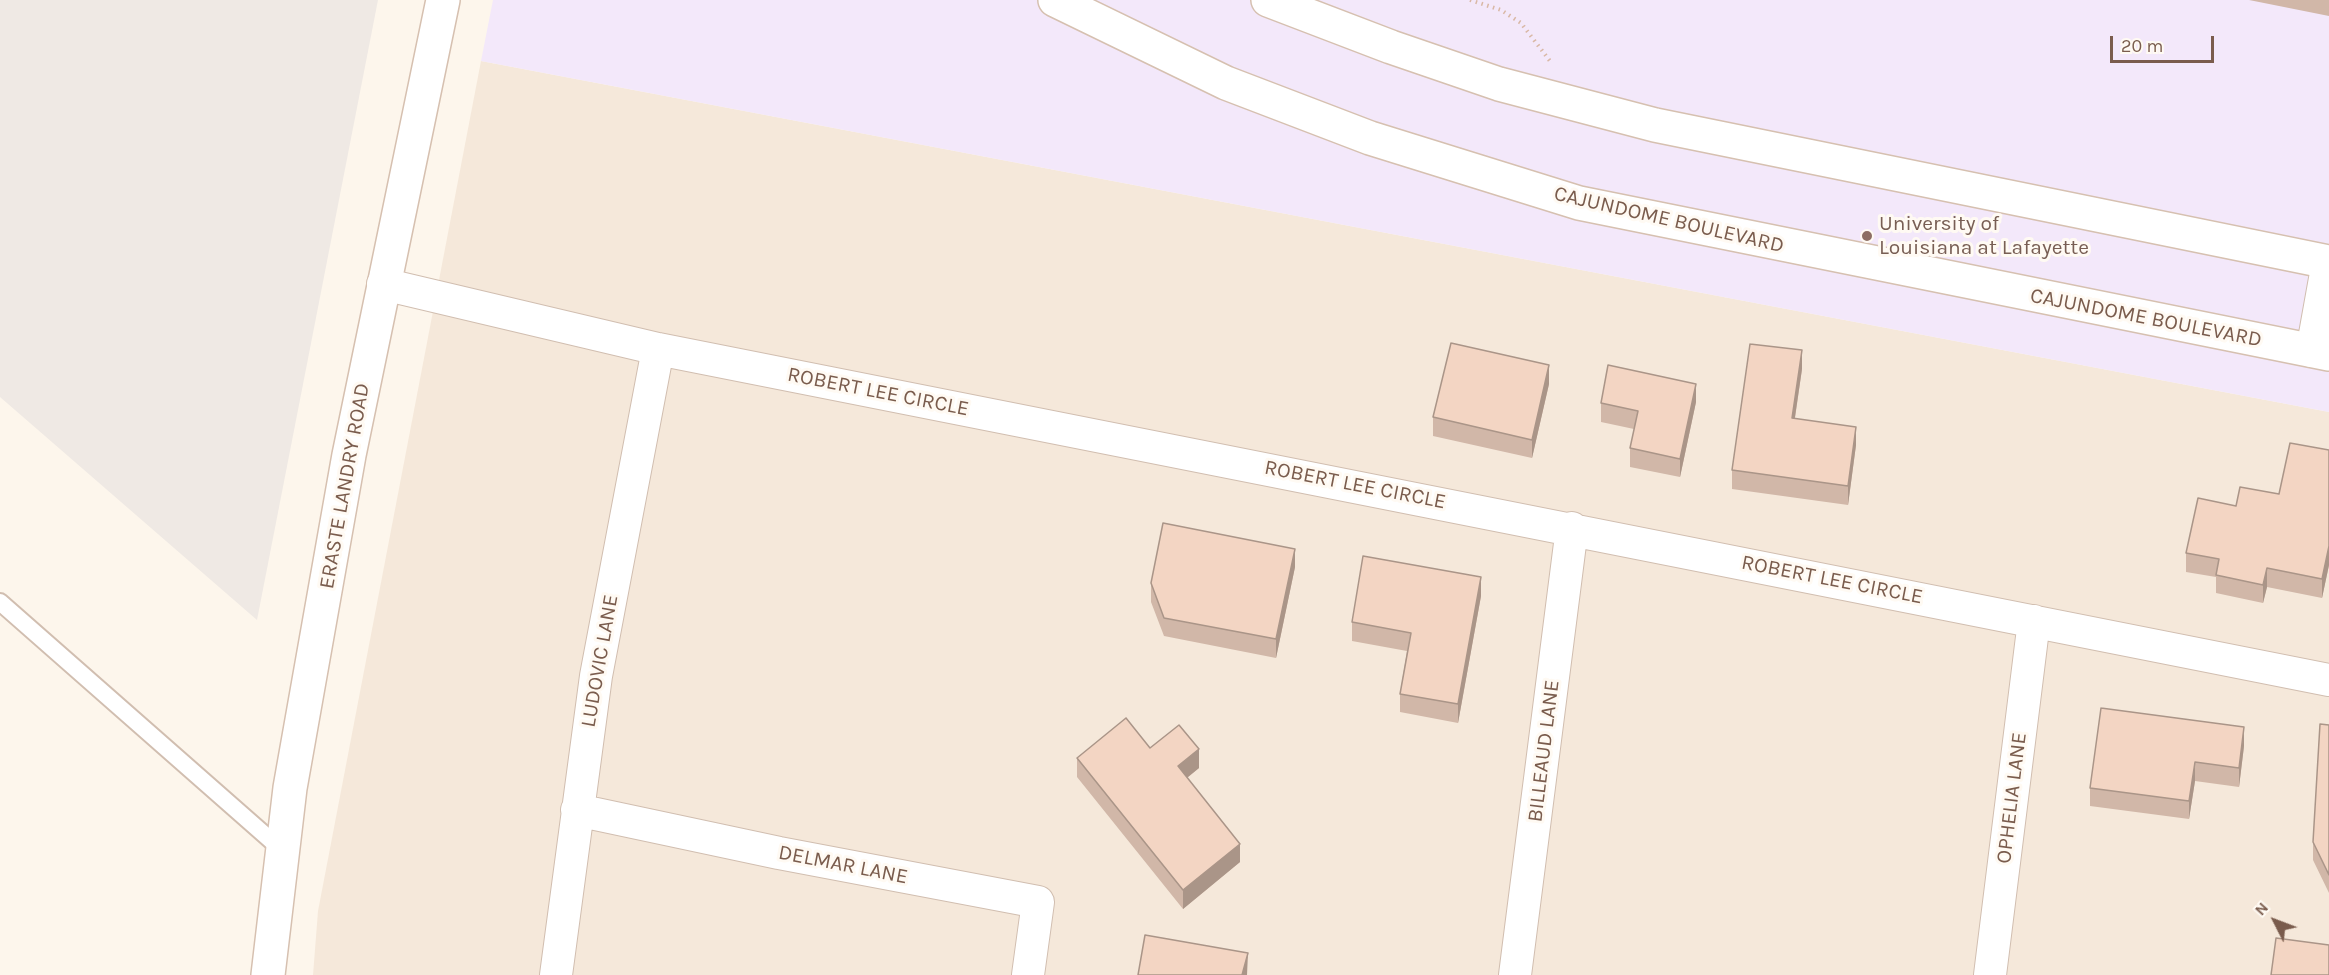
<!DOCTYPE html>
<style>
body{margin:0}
#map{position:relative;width:2329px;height:975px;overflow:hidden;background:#fdf6ec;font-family:Karla,sans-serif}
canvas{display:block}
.north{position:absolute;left:2245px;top:891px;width:60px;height:60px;-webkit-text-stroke:4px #fffaf3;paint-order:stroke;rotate:312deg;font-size:16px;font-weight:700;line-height:24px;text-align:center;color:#7a5c4d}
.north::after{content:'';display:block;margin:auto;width:21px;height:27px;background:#7a5c4d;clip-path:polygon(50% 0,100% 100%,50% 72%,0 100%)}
.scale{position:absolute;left:2110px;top:36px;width:104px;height:27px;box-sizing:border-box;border:3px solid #7a5c4d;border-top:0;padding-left:8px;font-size:18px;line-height:21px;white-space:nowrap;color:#7a5c4d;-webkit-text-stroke:4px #fffaf3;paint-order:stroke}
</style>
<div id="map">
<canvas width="2329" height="975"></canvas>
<div class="north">N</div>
<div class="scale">20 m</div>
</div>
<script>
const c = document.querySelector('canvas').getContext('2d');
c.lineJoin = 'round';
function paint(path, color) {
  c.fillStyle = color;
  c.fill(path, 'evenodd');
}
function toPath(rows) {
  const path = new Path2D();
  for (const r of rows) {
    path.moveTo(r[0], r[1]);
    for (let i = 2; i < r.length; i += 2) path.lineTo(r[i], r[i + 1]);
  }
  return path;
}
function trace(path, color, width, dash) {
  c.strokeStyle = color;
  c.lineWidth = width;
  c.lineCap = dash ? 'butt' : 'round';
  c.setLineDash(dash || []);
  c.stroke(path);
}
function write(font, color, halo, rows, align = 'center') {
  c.font = font + ' Karla,sans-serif';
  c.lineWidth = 6;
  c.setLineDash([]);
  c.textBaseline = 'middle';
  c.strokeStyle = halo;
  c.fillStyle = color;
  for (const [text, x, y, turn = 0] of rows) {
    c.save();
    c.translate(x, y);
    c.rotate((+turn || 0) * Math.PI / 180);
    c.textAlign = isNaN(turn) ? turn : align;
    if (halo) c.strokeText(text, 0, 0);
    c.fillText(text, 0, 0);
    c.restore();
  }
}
paint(toPath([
 [481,61,2329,412,2329,975,313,975,318,911]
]), '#f5e8da');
paint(toPath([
 [0,0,378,0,257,620,0,397]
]), '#efe9e4');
paint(toPath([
 [493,0,2329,0,2329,412,481,61]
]), '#f3e8fa');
const lane = toPath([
 [0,602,282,850]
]);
const street = toPath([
 [383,284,658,349,2329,680],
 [2312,351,2328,262],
 [577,810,779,853,1038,902,1028,975],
 [556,975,596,676,658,349],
 [1515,975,1572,528],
 [1990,975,2034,621]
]);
const secondary = toPath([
 [1055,0,1226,83,1370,138,1579,203,2329,354],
 [1268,0,1391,47,1499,84,1655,125,2329,262],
 [268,975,290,788,349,455,443,0]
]);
trace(lane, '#d1beb0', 20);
trace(street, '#d1beb0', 34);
trace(secondary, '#d6c0b0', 36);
trace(toPath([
 [1470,0,1501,10,1521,23,1550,61]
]), '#d9b8a5', 4, [1.5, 4.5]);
trace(lane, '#fff', 16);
trace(street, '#fff', 32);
trace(secondary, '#fff', 33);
paint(toPath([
 [2249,0,2329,0,2329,16],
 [1802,369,1795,418,1856,445,1848,505,1732,489,1732,470],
 [1549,384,1532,458,1433,436,1433,417],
 [1696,402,1680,477,1630,467,1630,448,1634,429,1601,422,1601,403],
 [2329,450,2329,565,2322,598,2267,587,2263,603,2216,593,2216,577,2186,572,2186,553,2236,506,2279,494],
 [1295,567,1276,658,1164,636,1151,602,1151,583],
 [1481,596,1458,723,1400,712,1400,694,1407,651,1352,641,1352,622],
 [2329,725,2329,893,2313,860,2313,842],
 [2244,746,2239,787,2195,781,2189,819,2090,806,2090,788],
 [1150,748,1199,768,1187,778,1240,862,1183,909,1077,777,1077,758]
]), '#d1b7a8');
paint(toPath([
 [1802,350,1802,369,1792,437,1792,418],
 [1549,365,1549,384,1532,458,1532,440],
 [1696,384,1696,402,1680,477,1680,459],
 [1856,427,1856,445,1848,505,1848,486],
 [2329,546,2329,565,2322,598,2322,579],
 [1295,549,1295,567,1276,658,1276,639],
 [2267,568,2267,587,2263,603,2263,585],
 [1481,577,1481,596,1458,723,1458,704],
 [2244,727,2244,746,2239,787,2239,768],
 [1199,749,1199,768,1178,785,1178,766],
 [2195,762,2195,781,2189,819,2189,801],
 [1240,844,1240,862,1183,909,1183,890],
 [1248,953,1247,975,1242,975]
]), '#aa9588');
const building = toPath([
 [1451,343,1549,365,1532,440,1433,417,1451,343],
 [1750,344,1802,350,1792,418,1856,427,1848,486,1732,470,1750,344],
 [1608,365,1696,384,1680,459,1630,448,1638,411,1601,403,1608,365],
 [2290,443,2329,450,2329,546,2322,579,2267,568,2263,585,2216,575,2219,559,2186,553,2198,498,2236,506,2240,487,2279,494,2290,443],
 [1163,523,1295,549,1276,639,1164,618,1151,583,1163,523],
 [1363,556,1481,577,1458,704,1400,694,1411,633,1352,622,1363,556],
 [2101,708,2244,727,2239,768,2195,762,2189,801,2090,788,2101,708],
 [1126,718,1150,748,1179,725,1199,749,1178,766,1240,844,1183,890,1077,758,1126,718],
 [2320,724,2329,725,2329,875,2313,842,2320,724],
 [1145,935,1248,953,1242,975,1138,975,1145,935],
 [2276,938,2329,945,2329,975,2271,975,2276,938]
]);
paint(building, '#f3d5c3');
trace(building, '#aa9588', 1.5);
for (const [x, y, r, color] of [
 [1867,236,6,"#8d6e63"]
]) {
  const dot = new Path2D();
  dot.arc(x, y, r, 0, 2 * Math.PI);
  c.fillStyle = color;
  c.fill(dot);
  trace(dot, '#fffaf3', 2);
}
write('21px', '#7a5c4d', '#fffaf3', [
 ["CAJUNDOME BOULEVARD",1669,220,13],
 ["CAJUNDOME BOULEVARD",2146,318,11],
 ["ROBERT LEE CIRCLE",878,392,11],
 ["ROBERT LEE CIRCLE",1355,485,11],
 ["ERASTE LANDRY ROAD",345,486,-80],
 ["ROBERT LEE CIRCLE",1832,580,11],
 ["LUDOVIC LANE",600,661,-80],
 ["BILLEAUD LANE",1544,751,-83],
 ["OPHELIA LANE",2012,798,-83],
 ["DELMAR LANE",843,865,11]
]);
write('21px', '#785e54', '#fffaf3', [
 ["University of",1879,224],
 ["Louisiana at Lafayette",1879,248]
], 'left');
</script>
